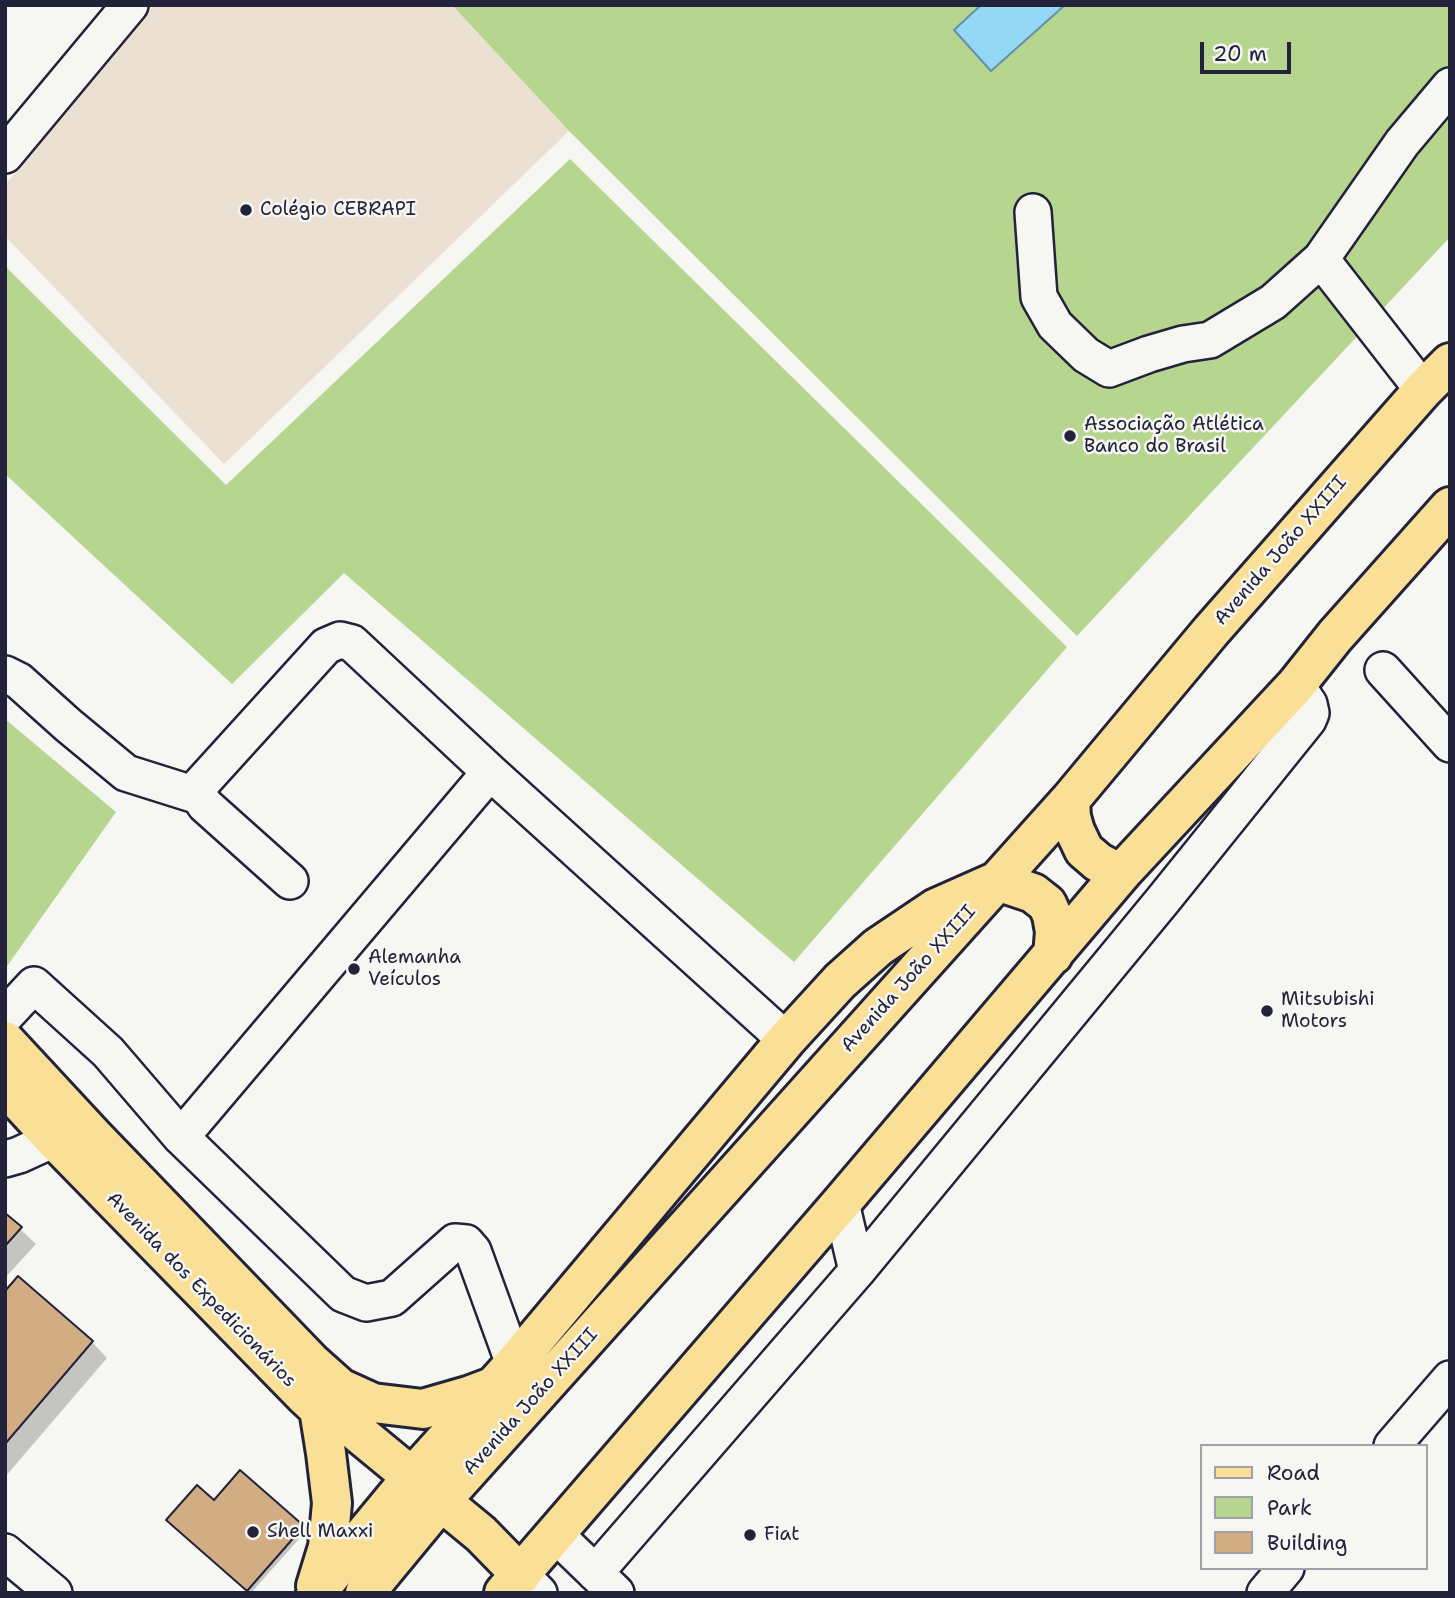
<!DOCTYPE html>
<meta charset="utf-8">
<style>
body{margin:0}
#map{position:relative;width:1455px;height:1598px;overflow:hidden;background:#f6f6f2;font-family:"Shantell Sans",sans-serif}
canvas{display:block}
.frame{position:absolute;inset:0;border:7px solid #22223b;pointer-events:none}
.legend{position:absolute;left:1200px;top:1444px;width:228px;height:126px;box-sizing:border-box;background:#f6f6f2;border:2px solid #a1a1a9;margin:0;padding:9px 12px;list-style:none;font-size:21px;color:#22223b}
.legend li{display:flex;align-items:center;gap:14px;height:35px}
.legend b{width:35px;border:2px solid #a1a1a9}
.scale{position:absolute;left:1200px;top:42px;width:91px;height:32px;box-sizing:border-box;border:4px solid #22223b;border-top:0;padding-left:9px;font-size:21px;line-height:24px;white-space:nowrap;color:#22223b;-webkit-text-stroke:5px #f6f6f2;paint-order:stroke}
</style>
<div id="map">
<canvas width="1455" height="1598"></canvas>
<div class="frame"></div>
<ul class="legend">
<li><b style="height:9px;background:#fadf96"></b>Road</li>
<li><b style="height:19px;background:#b6d58e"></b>Park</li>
<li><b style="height:19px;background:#d2ad84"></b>Building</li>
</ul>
<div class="scale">20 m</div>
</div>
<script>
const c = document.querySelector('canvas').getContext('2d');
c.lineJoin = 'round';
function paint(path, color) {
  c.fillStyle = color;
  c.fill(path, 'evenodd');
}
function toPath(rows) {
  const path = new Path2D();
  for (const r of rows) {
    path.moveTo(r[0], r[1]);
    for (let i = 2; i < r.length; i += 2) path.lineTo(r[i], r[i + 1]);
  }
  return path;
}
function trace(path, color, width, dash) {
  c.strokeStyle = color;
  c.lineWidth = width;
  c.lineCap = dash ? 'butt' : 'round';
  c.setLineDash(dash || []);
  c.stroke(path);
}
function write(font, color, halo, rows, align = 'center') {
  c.font = font + ' "Shantell Sans",sans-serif';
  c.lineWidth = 5;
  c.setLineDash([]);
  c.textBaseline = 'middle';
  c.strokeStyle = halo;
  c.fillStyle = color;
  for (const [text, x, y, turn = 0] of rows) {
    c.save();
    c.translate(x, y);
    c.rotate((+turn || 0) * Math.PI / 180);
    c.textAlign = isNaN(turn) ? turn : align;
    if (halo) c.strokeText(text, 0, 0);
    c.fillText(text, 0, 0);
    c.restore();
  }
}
paint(toPath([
 [154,5,452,5,569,131,224,464,5,236,5,185]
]), '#ebe0d1');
paint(toPath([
 [452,5,1450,5,1450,237,1077,636,569,131],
 [570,159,1067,647,794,962,344,573,232,684,5,474,5,266,226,485],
 [5,719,116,812,5,969]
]), '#b6d58e');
const water = toPath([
 [981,5,1065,5,991,71,954,30,981,5]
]);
paint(water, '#94d8f6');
trace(water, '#668fab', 2);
paint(toPath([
 [5,1215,36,1244,5,1278],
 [5,1293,92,1342,107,1358,5,1477],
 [240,1473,306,1531,251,1593,169,1520,214,1502]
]), '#0003');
const building = toPath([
 [5,1213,22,1227,5,1246,5,1213],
 [18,1276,93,1341,5,1444,5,1291,18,1276],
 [240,1470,304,1526,247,1591,166,1520,197,1485,214,1500,240,1470]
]);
paint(building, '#d2ad84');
trace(building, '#22223b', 2);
const minor = toPath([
 [5,155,130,5],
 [1033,212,1039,297,1055,325,1086,355,1109,369,1149,354,1183,344,1210,340,1273,302,1321,259,1402,143,1450,86],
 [1321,259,1423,390],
 [1383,670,1450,744],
 [5,674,19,681,68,725,126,773,199,796],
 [290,881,205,805,199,796,199,786,326,646,340,640,352,643,490,772,786,1040],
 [5,1016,34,985,108,1052,181,1137,343,1294,366,1303,392,1298,455,1242,466,1243,473,1251,514,1364],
 [181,1137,490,772],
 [5,1159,19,1155,54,1139],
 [841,1203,857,1271],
 [1392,1446,1450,1379],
 [555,1534,616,1593],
 [5,1552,54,1593],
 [595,1573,857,1271,1163,900,1308,720,1311,713,1309,704,1296,685],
 [521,1575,539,1593],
 [1265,1593,1286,1568]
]);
const major = toPath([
 [1070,800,1071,817,1075,831,1084,850,1098,862,1111,869,1124,870],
 [5,1041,94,1137,312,1363,340,1388,373,1403,423,1409,468,1396,492,1387],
 [5,1086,54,1139,304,1395,319,1409,356,1431,481,1534,521,1575],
 [316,1586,328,1547,332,1503,326,1453,319,1409],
 [316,1593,412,1477,514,1364,786,1040,840,981,878,947,936,908,997,881,1033,893,1047,904,1052,915,1055,932,1053,955],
 [365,1593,441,1501,1070,800,1211,631,1423,390,1450,363],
 [504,1593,841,1203,1124,870,1296,685,1335,636,1450,507]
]);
trace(minor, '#22223b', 40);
trace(major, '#22223b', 44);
trace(minor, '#f6f6f2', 35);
trace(major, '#fadf96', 38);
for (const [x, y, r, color] of [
 [246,210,7,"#22223b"],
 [1070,436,7,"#22223b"],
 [354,969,7,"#22223b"],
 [1267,1011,7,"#22223b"],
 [253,1532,7,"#22223b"],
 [750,1535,7,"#22223b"]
]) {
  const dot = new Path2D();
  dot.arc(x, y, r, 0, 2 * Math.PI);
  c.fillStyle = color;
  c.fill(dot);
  trace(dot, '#f6f6f2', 2.5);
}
write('19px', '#22223b', '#f6f6f2', [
 ["Colégio CEBRAPI",260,210],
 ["Associação Atlética",1084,425],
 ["Banco do Brasil",1084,447],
 ["Alemanha",368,958],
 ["Veículos",368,980],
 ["Mitsubishi",1281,1000],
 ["Motors",1281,1022],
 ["Shell Maxxi",267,1532],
 ["Fiat",764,1535]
], 'left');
write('19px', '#22223b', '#f6f6f2', [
 ["Avenida João XXIII",1281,551,-49],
 ["Avenida João XXIII",909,979,-48],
 ["Avenida dos Expedicionários",201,1290,46],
 ["Avenida João XXIII",531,1402,-48]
]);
</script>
